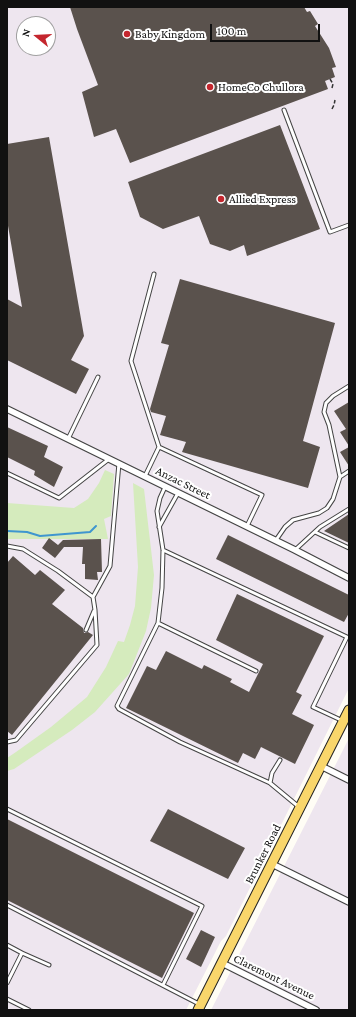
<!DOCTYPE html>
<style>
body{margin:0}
#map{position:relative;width:356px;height:1017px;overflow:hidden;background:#fffdf5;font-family:"Crimson Pro",serif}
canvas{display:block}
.frame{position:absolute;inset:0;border:8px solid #111;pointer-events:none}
.north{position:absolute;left:16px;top:16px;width:40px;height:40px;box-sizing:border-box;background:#fff;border:1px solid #a0a0a0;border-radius:50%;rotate:288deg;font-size:11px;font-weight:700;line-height:16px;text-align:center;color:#111}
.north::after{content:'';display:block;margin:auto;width:14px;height:18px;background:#c4262e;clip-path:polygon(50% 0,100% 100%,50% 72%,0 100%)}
.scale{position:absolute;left:210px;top:24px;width:110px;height:18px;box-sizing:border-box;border:2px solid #111;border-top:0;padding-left:5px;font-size:12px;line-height:14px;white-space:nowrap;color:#111;-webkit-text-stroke:3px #fff;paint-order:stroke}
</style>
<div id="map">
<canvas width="356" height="1017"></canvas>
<div class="frame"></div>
<div class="north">N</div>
<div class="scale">100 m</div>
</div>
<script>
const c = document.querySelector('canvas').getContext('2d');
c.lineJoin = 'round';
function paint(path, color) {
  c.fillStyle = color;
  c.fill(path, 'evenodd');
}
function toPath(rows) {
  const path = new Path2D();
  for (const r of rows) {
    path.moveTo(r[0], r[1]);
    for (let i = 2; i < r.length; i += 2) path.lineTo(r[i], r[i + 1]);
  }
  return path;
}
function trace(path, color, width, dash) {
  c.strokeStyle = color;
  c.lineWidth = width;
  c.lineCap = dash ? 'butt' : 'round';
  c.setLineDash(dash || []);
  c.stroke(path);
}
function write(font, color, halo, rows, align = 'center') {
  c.font = font + ' "Crimson Pro",serif';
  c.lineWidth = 4;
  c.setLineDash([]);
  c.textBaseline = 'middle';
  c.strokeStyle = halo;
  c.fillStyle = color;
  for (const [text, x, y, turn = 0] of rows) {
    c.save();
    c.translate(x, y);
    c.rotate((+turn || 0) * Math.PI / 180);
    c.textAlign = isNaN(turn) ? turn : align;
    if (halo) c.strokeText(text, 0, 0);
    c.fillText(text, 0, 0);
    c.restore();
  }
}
paint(toPath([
 [7,7,349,7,349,688,226,936,221,941,186,1010,7,1010],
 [24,24,48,24,48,48,24,48],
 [349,738,349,1010,211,1010,339,758]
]), '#eee6ef');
paint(toPath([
 [105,470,114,474,111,516,104,519,108,539,7,539,7,503,74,508,88,499,99,483],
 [133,483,144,489,154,575,151,608,146,631,129,674,95,712,72,730,14,769,7,771,7,758,16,752,51,727,87,697,106,667,118,641,124,642,130,625,135,606,138,567]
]), '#d5ebbd');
trace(toPath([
 [7,531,27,532,40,536,90,532,96,526]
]), '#3f96cf', 2);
paint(toPath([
 [70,7,304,7,307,12,310,11,318,24,315,26,329,48,336,67,332,68,335,77,325,81,328,89,130,163,116,129,94,137,82,92,98,85,77,29],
 [280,125,320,229,247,256,244,245,230,251,210,244,199,216,163,229,140,217,128,182],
 [49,137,84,336,71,360,89,369,76,394,7,360,7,299,22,307,7,220,7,144],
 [180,279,335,323,303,441,320,447,308,488,182,452,186,442,160,435,166,416,151,412,150,409,169,345,161,343],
 [349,402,349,446,340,432,346,429,334,411],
 [7,427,48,446,44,457,63,467,54,487,34,475,35,471,7,457],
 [349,447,349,466,340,452],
 [349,514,349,543,324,531],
 [228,535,349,595,349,613,344,622,216,559],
 [49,538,58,545,63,540,101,539,102,572,97,572,98,580,85,579,85,564,82,564,83,547,64,547,55,558,42,548],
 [13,556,35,575,40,570,65,590,52,604,83,628,84,633,88,632,93,635,12,735,7,731,7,563],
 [237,594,324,636,296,692,302,695,292,714,314,725,295,764,261,747,255,759,243,753,238,763,126,708,147,666,156,670,166,651,202,669,204,665,232,679,230,682,249,692,263,664,216,640],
 [168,809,245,848,228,879,150,841],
 [7,819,194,913,162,978,7,900],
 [201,930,215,937,201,967,186,959]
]), '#5a524d');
const service = toPath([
 [284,110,330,232,349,225],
 [154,274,131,361,159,447],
 [349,386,333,396,326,403,324,412,329,425,340,477,349,471],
 [68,439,98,377],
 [7,473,59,498,109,459],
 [145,476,159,447,262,495,247,526],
 [165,487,160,498,157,511,163,550,162,588,158,623,117,706,119,709,180,742,270,783],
 [159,527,178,493],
 [315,532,349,548],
 [276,540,285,527,293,520,319,513,327,508,333,499,340,477],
 [7,546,23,549,58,571,93,597],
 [163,550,347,637,313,707,343,721],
 [295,550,320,527,349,509],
 [158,623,256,671],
 [86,630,94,611],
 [7,742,16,740,97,645,95,610,93,597,110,566,119,463],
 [280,760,272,773,270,783,299,807],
 [7,809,202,906,163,985],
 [7,905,199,1004],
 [7,945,22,953,7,983],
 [22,953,49,965],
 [7,999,29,1010]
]);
const minor = toPath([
 [7,409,295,550,349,578],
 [321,766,349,780],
 [272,864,349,902],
 [222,963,316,1010]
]);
const primary = toPath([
 [198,1010,349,710]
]);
trace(service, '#444', 5);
trace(minor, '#444', 8);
trace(primary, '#222', 11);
trace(toPath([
 [330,79,333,84,332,88],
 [332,109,334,105,335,100]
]), '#333', 1.5, [4, 2]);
trace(service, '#fff', 3);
trace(minor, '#fff', 5.5);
trace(primary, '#f9d66b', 9);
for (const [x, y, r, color] of [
 [127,34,4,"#c4262e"],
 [210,87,4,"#c4262e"],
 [221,199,4,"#c4262e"]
]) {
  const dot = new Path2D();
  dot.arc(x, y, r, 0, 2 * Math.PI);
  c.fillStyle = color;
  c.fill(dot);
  trace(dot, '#fff', 1.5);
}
write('12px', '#111', '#fff', [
 ["Baby Kingdom",135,34],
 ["HomeCo Chullora",218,87],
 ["Allied Express",229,199]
], 'left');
write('12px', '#111', '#fff', [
 ["Anzac Street",183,483,26],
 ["Brunker Road",263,854,-63],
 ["Claremont Avenue",274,977,26]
]);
</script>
